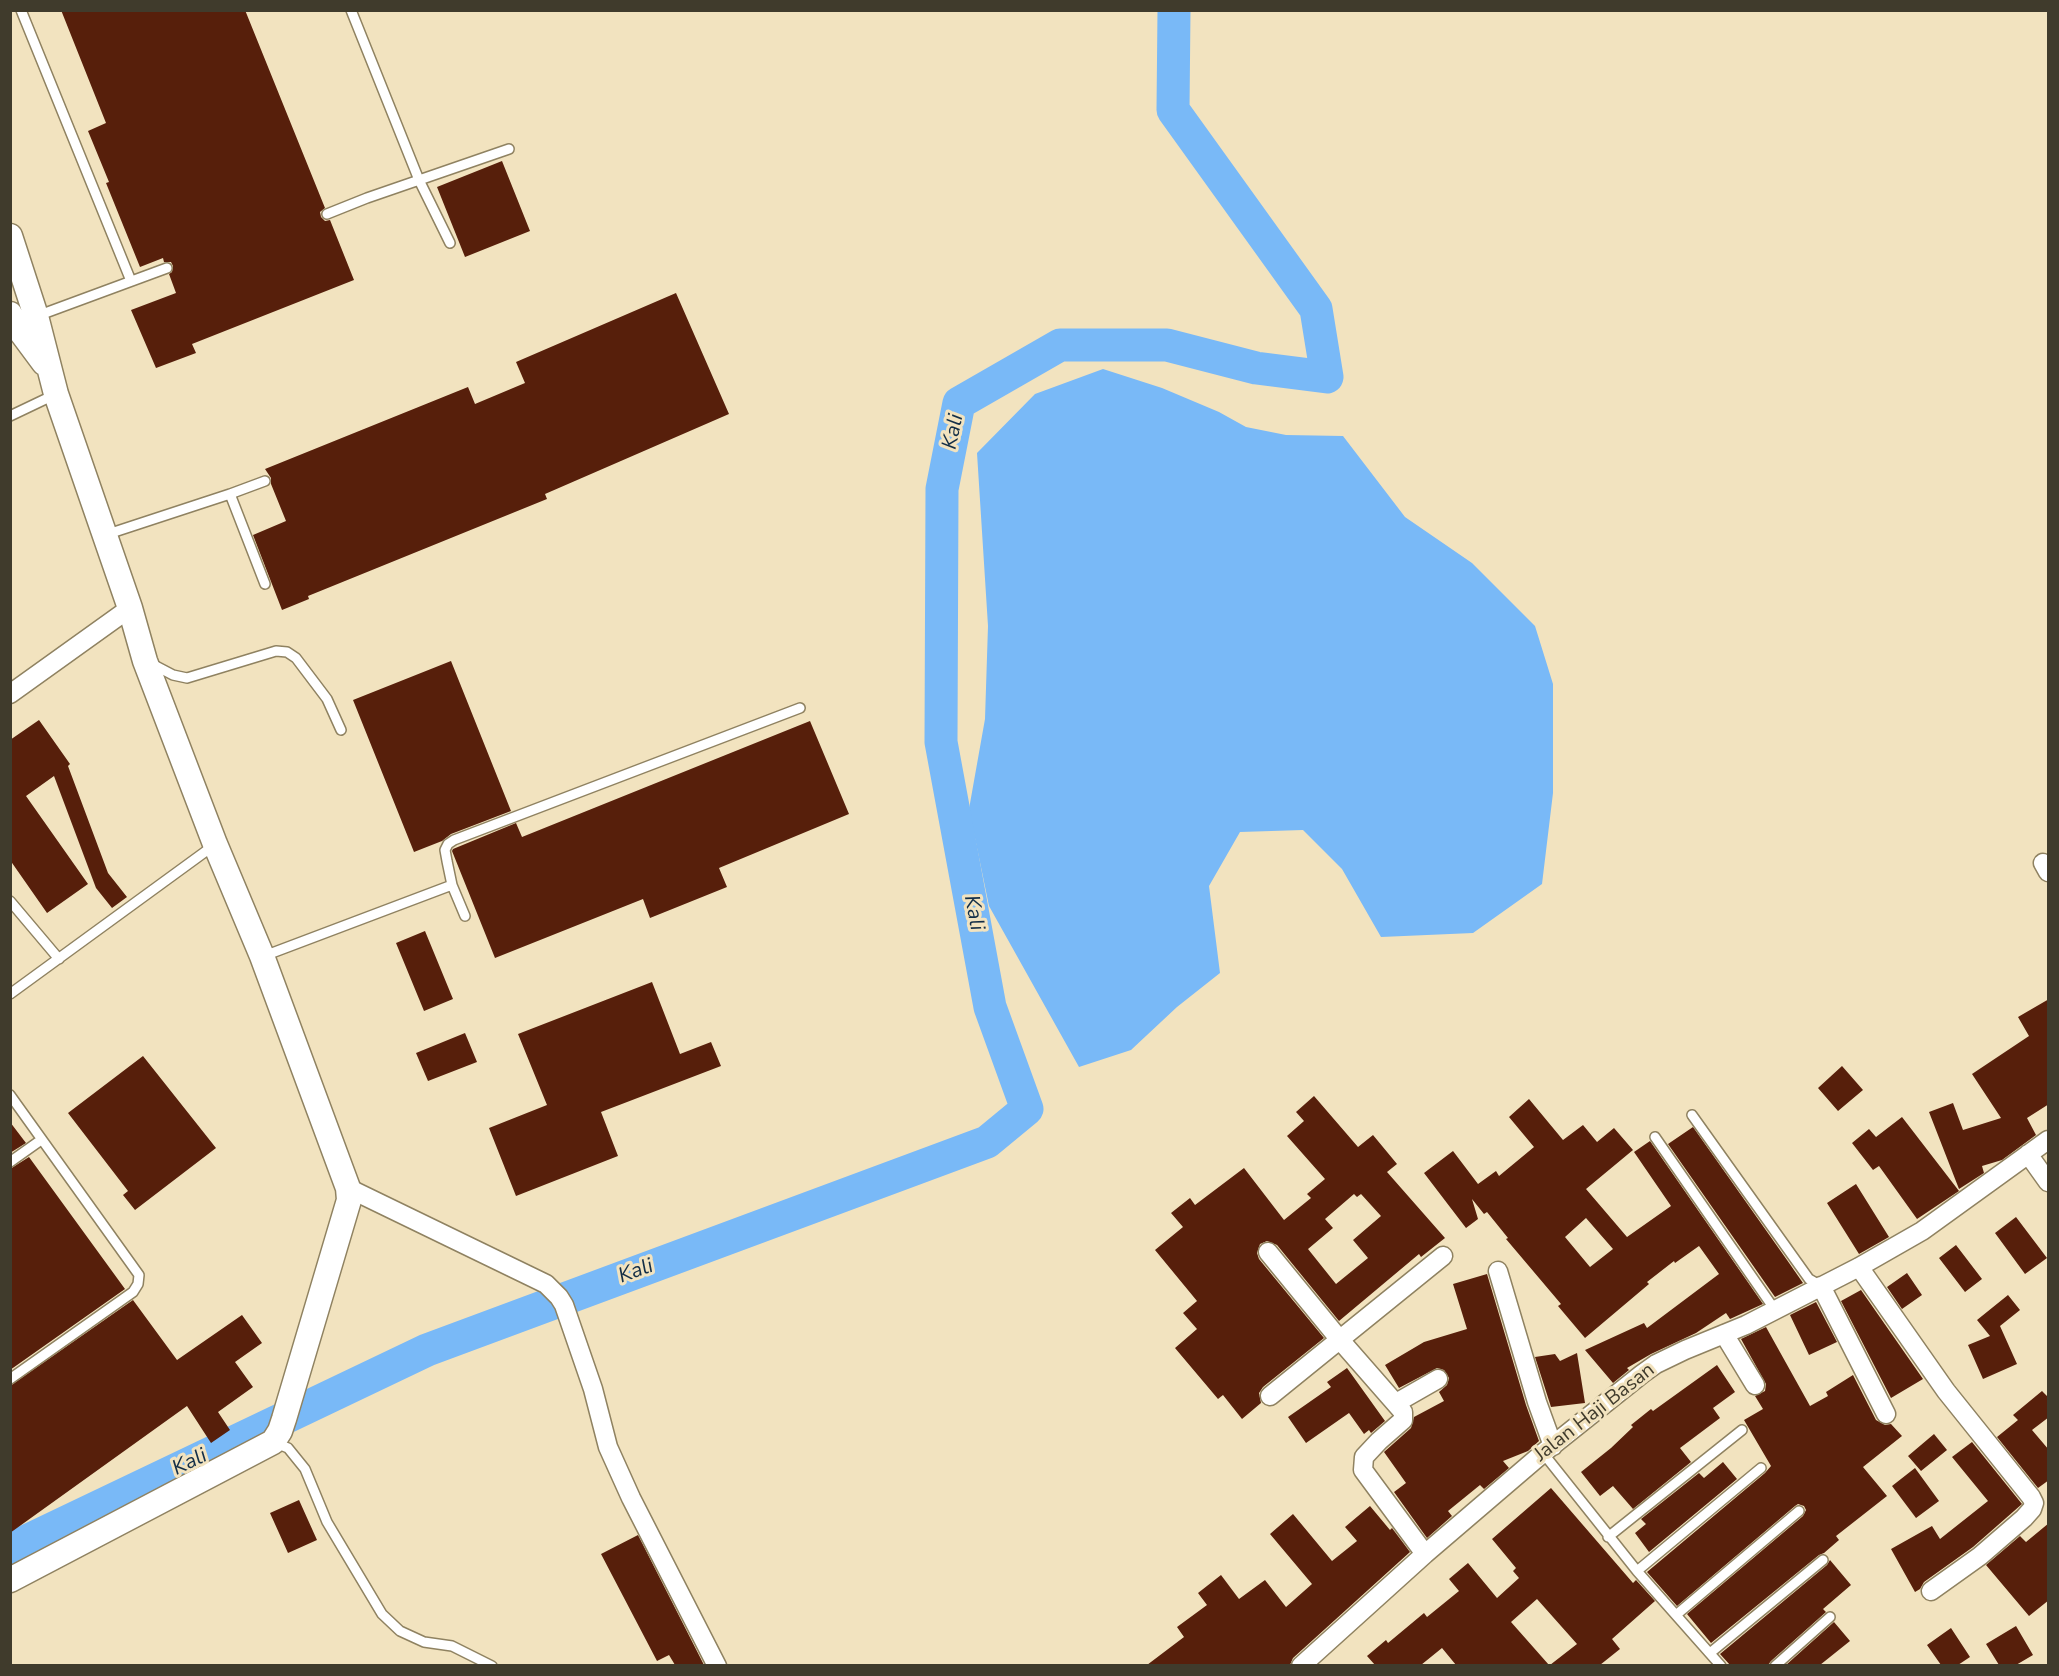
<!DOCTYPE html>
<style>
body{margin:0}
#map{position:relative;width:2059px;height:1676px;overflow:hidden;background:#f2e3bf;font-family:"Nunito Sans",sans-serif}
canvas{display:block}
.frame{position:absolute;inset:0;border:12px solid #403b2c;pointer-events:none}
</style>
<div id="map">
<canvas width="2059" height="1676"></canvas>
<div class="frame"></div>
</div>
<script>
const c = document.querySelector('canvas').getContext('2d');
c.lineJoin = 'round';
function paint(path, color) {
  c.fillStyle = color;
  c.fill(path, 'evenodd');
}
function toPath(rows) {
  const path = new Path2D();
  for (const r of rows) {
    path.moveTo(r[0], r[1]);
    for (let i = 2; i < r.length; i += 2) path.lineTo(r[i], r[i + 1]);
  }
  return path;
}
function trace(path, color, width, dash) {
  c.strokeStyle = color;
  c.lineWidth = width;
  c.lineCap = dash ? 'butt' : 'round';
  c.setLineDash(dash || []);
  c.stroke(path);
}
function write(font, color, halo, rows, align = 'center') {
  c.font = font + ' "Nunito Sans",sans-serif';
  c.lineWidth = 6;
  c.setLineDash([]);
  c.textBaseline = 'middle';
  c.strokeStyle = halo;
  c.fillStyle = color;
  for (const [text, x, y, turn = 0] of rows) {
    c.save();
    c.translate(x, y);
    c.rotate((+turn || 0) * Math.PI / 180);
    c.textAlign = isNaN(turn) ? turn : align;
    if (halo) c.strokeText(text, 0, 0);
    c.fillText(text, 0, 0);
    c.restore();
  }
}
paint(toPath([
 [1103,369,1162,388,1219,412,1246,427,1286,435,1343,436,1405,517,1472,563,1535,626,1553,684,1553,793,1542,884,1473,933,1381,937,1342,869,1303,830,1240,832,1209,886,1220,973,1177,1007,1131,1050,1079,1067,989,906,969,809,985,719,988,626,977,453,1035,394]
]), '#79b9f7');
trace(toPath([
 [10,1549,427,1350,987,1142,1027,1109,990,1007,941,742,942,489,959,403,1060,345,1167,345,1256,368,1327,377,1316,309,1173,110,1174,10]
]), '#79b9f7', 33);
paint(toPath([
 [61,10,245,10,325,208,320,212,321,217,325,221,330,220,354,280,192,344,196,353,156,368,131,310,176,293,169,274,172,272,173,266,171,262,164,262,163,258,140,267,106,183,109,182,88,131,106,123],
 [502,161,530,231,465,257,437,187],
 [676,293,729,414,545,494,547,499,308,596,309,599,282,610,253,535,286,521,271,484,271,478,265,469,468,387,475,404,525,383,516,362],
 [451,661,511,811,451,834,442,841,414,852,353,700],
 [39,720,70,764,68,766,108,873,127,897,112,908,96,888,54,776,26,796,88,884,47,913,10,860,10,740],
 [810,721,849,814,719,868,727,887,650,918,643,899,495,958,452,851,453,849,516,823,522,837],
 [425,931,453,999,424,1011,396,943],
 [652,982,680,1054,711,1042,721,1066,601,1112,618,1156,516,1196,489,1128,547,1105,518,1034],
 [2049,999,2049,1104,2027,1118,2036,1135,2002,1160,1982,1166,1984,1173,1959,1189,1929,1112,1953,1103,1963,1130,2001,1118,1972,1074,2029,1036,2018,1017],
 [465,1033,477,1062,428,1081,416,1053],
 [143,1056,216,1148,135,1210,123,1195,128,1191,68,1113],
 [1842,1066,1863,1090,1838,1111,1818,1088],
 [1314,1096,1358,1147,1373,1135,1397,1164,1387,1172,1445,1238,1421,1257,1419,1254,1339,1321,1277,1245,1267,1241,1260,1244,1257,1253,1259,1259,1324,1338,1263,1387,1259,1393,1261,1403,1242,1419,1223,1395,1218,1399,1175,1348,1197,1329,1183,1313,1197,1301,1155,1250,1183,1227,1171,1213,1190,1198,1195,1205,1244,1168,1284,1220,1311,1198,1307,1194,1325,1179,1287,1136,1304,1121,1296,1112],
 [1354,1194,1357,1197,1361,1194,1381,1216,1353,1240,1368,1258,1336,1284,1308,1249,1333,1228,1325,1219],
 [1529,1099,1563,1140,1583,1125,1597,1142,1614,1128,1633,1150,1586,1189,1627,1237,1671,1206,1634,1152,1650,1141,1763,1304,1730,1319,1726,1313,1696,1333,1651,1354,1627,1368,1629,1370,1613,1383,1585,1350,1644,1323,1647,1328,1719,1274,1699,1246,1675,1263,1674,1261,1647,1282,1649,1284,1585,1338,1558,1306,1561,1304,1506,1239,1508,1238,1487,1212,1484,1214,1472,1199,1478,1219,1466,1228,1424,1173,1453,1151,1478,1184,1496,1171,1499,1176,1534,1147,1509,1117],
 [1586,1218,1613,1249,1590,1267,1565,1237],
 [1902,1117,1959,1191,1917,1219,1879,1166,1873,1170,1852,1143,1869,1129,1876,1137],
 [10,1122,26,1143,10,1153],
 [1693,1127,1787,1260,1803,1283,1775,1297,1668,1144],
 [29,1157,125,1289,10,1370,10,1169],
 [1856,1184,1889,1237,1859,1254,1827,1203],
 [2016,1217,2047,1258,2025,1274,1995,1233],
 [1956,1245,1982,1279,1965,1292,1939,1258],
 [1907,1273,1922,1295,1902,1309,1887,1287],
 [1487,1274,1526,1405,1539,1441,1528,1451,1503,1461,1509,1468,1484,1489,1480,1485,1448,1511,1452,1516,1427,1538,1394,1492,1406,1483,1384,1452,1411,1428,1414,1417,1444,1401,1439,1392,1447,1385,1449,1378,1444,1370,1437,1368,1399,1388,1385,1365,1424,1342,1467,1329,1453,1284],
 [1861,1290,1923,1379,1891,1398,1841,1301],
 [2008,1295,2020,1310,2000,1326,2017,1364,1983,1379,1968,1345,1990,1336,1977,1320],
 [133,1300,177,1360,242,1315,262,1343,235,1362,253,1387,218,1412,230,1430,211,1443,187,1406,10,1533,10,1386],
 [1816,1302,1837,1342,1809,1355,1790,1315],
 [1766,1327,1810,1406,1828,1396,1826,1392,1853,1375,1876,1420,1885,1425,1891,1424,1902,1436,1863,1467,1887,1496,1836,1536,1839,1540,1824,1553,1819,1555,1711,1643,1687,1614,1803,1516,1806,1510,1804,1506,1798,1504,1795,1506,1677,1606,1647,1572,1765,1473,1771,1466,1744,1420,1763,1409,1755,1396,1765,1391,1766,1384,1741,1339],
 [1577,1353,1585,1403,1551,1407,1535,1357,1555,1354,1560,1361],
 [1717,1365,1735,1392,1713,1408,1720,1418,1680,1448,1691,1462,1633,1509,1613,1486,1600,1496,1581,1472,1611,1448,1633,1427,1631,1425,1651,1409,1653,1411],
 [1347,1368,1385,1421,1371,1433,1369,1430,1364,1434,1349,1413,1306,1443,1288,1417,1331,1387,1327,1382],
 [2042,1391,2049,1398,2049,1417,2032,1430,2049,1450,2049,1480,2038,1488,1997,1437,2018,1420,2013,1415],
 [1934,1434,1947,1450,1921,1471,1908,1456],
 [1972,1442,2022,1504,1973,1547,1924,1582,1920,1589,1915,1592,1891,1549,1932,1526,1940,1539,1988,1501,1952,1457],
 [1723,1462,1737,1479,1649,1552,1635,1533,1646,1524,1641,1519,1699,1473,1704,1478],
 [1915,1468,1939,1501,1916,1518,1892,1486],
 [1551,1488,1633,1583,1636,1580,1655,1601,1612,1639,1620,1649,1600,1665,1550,1665,1577,1644,1537,1599,1511,1622,1549,1665,1456,1665,1442,1648,1421,1665,1375,1665,1367,1656,1386,1640,1388,1643,1424,1613,1427,1617,1459,1591,1449,1579,1468,1563,1497,1598,1519,1578,1513,1571,1516,1568,1492,1539],
 [299,1500,317,1540,288,1553,270,1513],
 [1370,1506,1390,1530,1392,1528,1410,1552,1293,1658,1290,1665,1147,1665,1184,1637,1177,1627,1207,1605,1198,1593,1221,1575,1239,1599,1265,1580,1286,1607,1312,1584,1270,1534,1293,1514,1332,1561,1357,1541,1345,1527],
 [2049,1523,2049,1600,2029,1616,1986,1565,2020,1536,2026,1542],
 [638,1535,704,1665,675,1665,669,1655,657,1661,601,1554],
 [1830,1560,1851,1585,1823,1609,1826,1612,1771,1661,1768,1665,1730,1665,1720,1654,1827,1565],
 [1834,1622,1850,1641,1820,1665,1786,1665],
 [2016,1626,2033,1655,2016,1665,1999,1665,1986,1644],
 [1951,1628,1970,1657,1958,1665,1941,1665,1927,1645]
]), '#571f0b');
const lane = toPath([
 [21,10,131,281],
 [351,10,419,180,450,243],
 [327,214,367,198,509,149],
 [37,316,167,268],
 [10,416,54,395],
 [230,494,265,584],
 [105,535,230,494,265,481],
 [152,664,173,675,187,678,276,651,287,652,296,658,327,699,341,730],
 [10,901,59,959],
 [465,916,452,885,447,861,445,850,448,844,454,840,800,708],
 [264,956,452,885],
 [10,994,213,846],
 [10,1095,139,1275,138,1284,133,1292,10,1379],
 [1692,1115,1809,1279,1821,1286],
 [1655,1137,1775,1310],
 [10,1162,41,1140],
 [273,1442,288,1448,305,1469,327,1522,382,1614,400,1631,424,1642,452,1646,492,1666],
 [1543,1453,1637,1571,1721,1666],
 [1608,1537,1742,1430],
 [1637,1571,1761,1468],
 [1676,1615,1799,1511],
 [1710,1653,1823,1560],
 [1775,1666,1830,1617]
]);
const street = toPath([
 [10,694,130,608],
 [2043,863,2048,872],
 [2028,1154,2048,1182],
 [348,1188,546,1284,559,1297,564,1305,593,1389,608,1447,631,1498,717,1666],
 [1268,1252,1340,1340,1403,1412,1403,1420,1379,1441,1364,1457,1363,1470,1425,1554],
 [1859,1267,1946,1391,2031,1497,2034,1503,2032,1509,2024,1518,1980,1556,1931,1591],
 [1498,1271,1537,1402,1553,1446],
 [1821,1286,1886,1414],
 [1724,1334,1755,1385],
 [1270,1396,1443,1256],
 [1396,1403,1438,1379],
 [1301,1666,1425,1554,1543,1453,1642,1374,1656,1364,1685,1350,1746,1325,1859,1267,1922,1231,2048,1140]
]);
const secondary = toPath([
 [10,236,36,316,56,394,130,608,145,661,215,844,262,956,348,1188,349,1200,284,1419,280,1431,273,1442,10,1580],
 [10,314,15,324,44,363]
]);
trace(lane, '#8f8261', 12);
trace(street, '#8f8261', 21);
trace(secondary, '#8f8261', 27);
trace(lane, '#fff', 9);
trace(street, '#fff', 18);
trace(secondary, '#fff', 24);
write('20px', '#403b2c', '#f2e3bf', [
 ["Jalan Haji Basan",1595,1413,-38]
]);
write('italic 21px', '#132e47', '#f2e3bf', [
 ["Kali",954,432,-78],
 ["Kali",973,913,79],
 ["Kali",636,1272,-20],
 ["Kali",190,1463,-26]
]);
</script>
